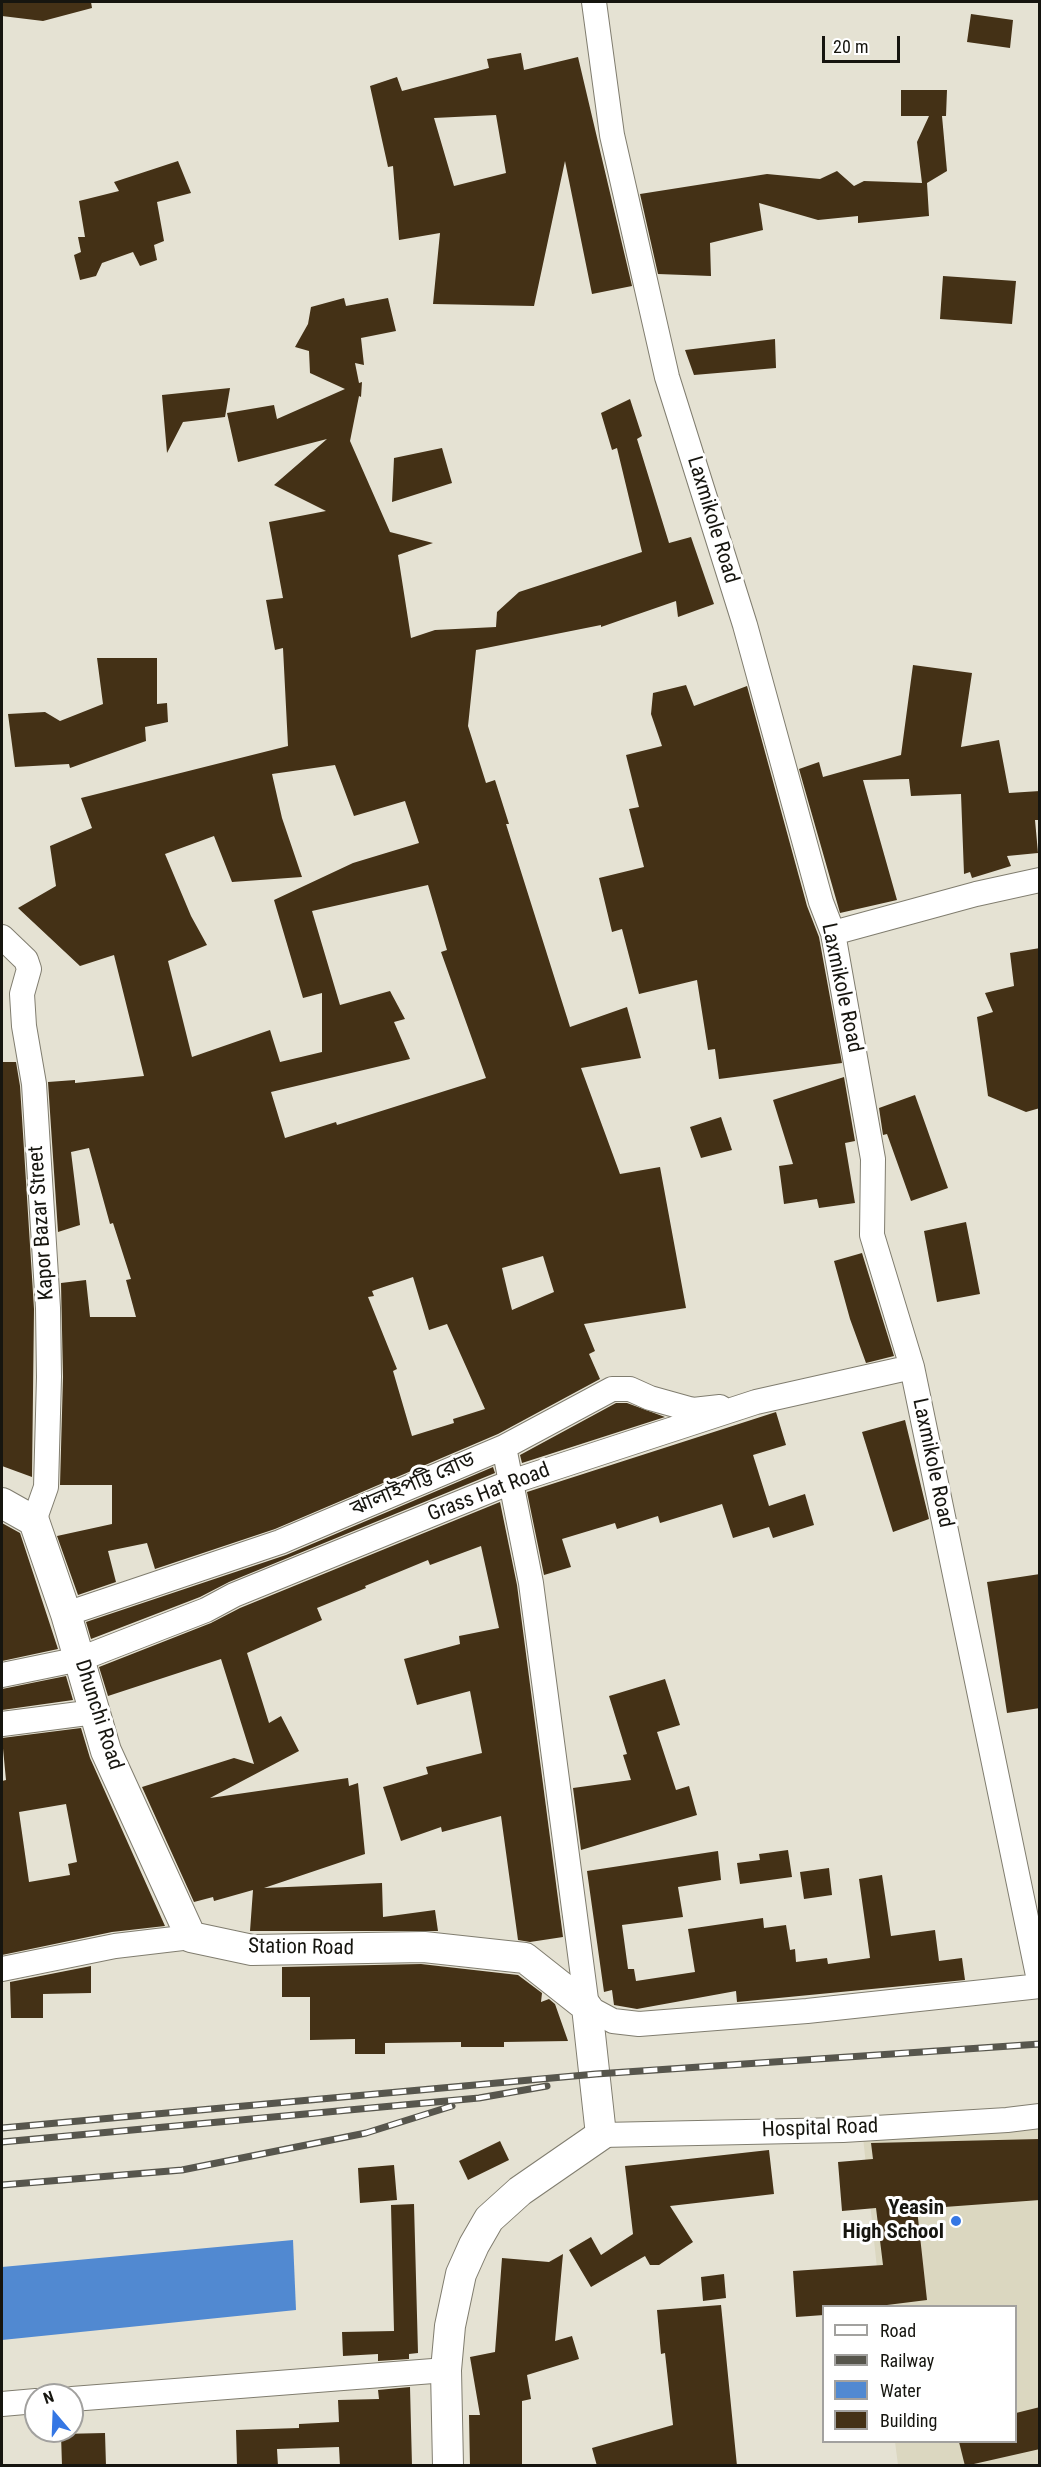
<!DOCTYPE html>
<meta charset="utf-8">
<style>
body{margin:0}
#map{position:relative;width:1041px;height:2467px;overflow:hidden;background:#e5e2d3;font-family:"Roboto Condensed",sans-serif}
canvas{display:block}
.frame{position:absolute;inset:0;border:3px solid #16150f;pointer-events:none}
.legend{position:absolute;left:822px;top:2305px;width:195px;height:138px;box-sizing:border-box;background:#fff;border:2px solid #a2a19f;margin:0;padding:8px 10px;list-style:none;font-size:18px;color:#16150f}
.legend li{display:flex;align-items:center;gap:12px;height:30px}
.legend b{width:30px;border:2px solid #a2a19f}
.north{position:absolute;left:24px;top:2383px;width:60px;height:60px;box-sizing:border-box;background:#fff;border:2px solid #a2a19f;border-radius:50%;rotate:341deg;font-size:16px;font-weight:700;line-height:24px;text-align:center;color:#16150f}
.north::after{content:'';display:block;margin:auto;width:21px;height:27px;background:#3577e4;clip-path:polygon(50% 0,100% 100%,50% 72%,0 100%)}
.scale{position:absolute;left:822px;top:36px;width:78px;height:27px;box-sizing:border-box;border:3px solid #16150f;border-top:0;padding-left:8px;font-size:18px;line-height:21px;white-space:nowrap;color:#16150f;-webkit-text-stroke:4px #fff;paint-order:stroke}
</style>
<div id="map">
<canvas width="1041" height="2467"></canvas>
<div class="frame"></div>
<ul class="legend">
<li><b style="height:8px;background:#fff"></b>Road</li>
<li><b style="height:8px;background:#57564d"></b>Railway</li>
<li><b style="height:16px;background:#5189d1"></b>Water</li>
<li><b style="height:16px;background:#443116"></b>Building</li>
</ul>
<div class="north">N</div>
<div class="scale">20 m</div>
</div>
<script>
const c = document.querySelector('canvas').getContext('2d');
c.lineJoin = 'round';
function paint(path, color) {
  c.fillStyle = color;
  c.fill(path, 'evenodd');
}
function toPath(rows) {
  const path = new Path2D();
  for (const r of rows) {
    path.moveTo(r[0], r[1]);
    for (let i = 2; i < r.length; i += 2) path.lineTo(r[i], r[i + 1]);
  }
  return path;
}
function trace(path, color, width, dash) {
  c.strokeStyle = color;
  c.lineWidth = width;
  c.lineCap = dash ? 'butt' : 'round';
  c.setLineDash(dash || []);
  c.stroke(path);
}
function write(font, color, halo, rows, align = 'center') {
  c.font = font + ' "Roboto Condensed","Noto Sans Bengali",sans-serif';
  c.lineWidth = 6;
  c.setLineDash([]);
  c.textBaseline = 'middle';
  c.strokeStyle = halo;
  c.fillStyle = color;
  for (const [text, x, y, turn = 0] of rows) {
    c.save();
    c.translate(x, y);
    c.rotate((+turn || 0) * Math.PI / 180);
    c.textAlign = isNaN(turn) ? turn : align;
    if (halo) c.strokeText(text, 0, 0);
    c.fillText(text, 0, 0);
    c.restore();
  }
}
paint(toPath([
 [1039,2125,1039,2465,898,2465,895,2442,1016,2442,1016,2306,881,2306,863,2137]
]), '#dbd7c0');
paint(toPath([
 [293,2240,296,2310,2,2340,2,2267]
]), '#5189d1');
paint(toPath([
 [2,2,91,2,92,8,43,21,2,16],
 [971,14,1013,20,1010,48,967,42],
 [521,53,524,70,578,57,632,286,592,294,565,161,534,306,433,304,440,233,399,240,393,166,388,167,370,86,397,77,402,91,489,68,487,59],
 [496,115,506,173,454,186,434,118],
 [901,90,947,90,946,116,942,116,947,171,927,183,929,216,858,223,858,216,818,220,759,203,763,230,710,243,711,276,658,274,640,194,767,174,820,179,837,171,854,186,864,181,922,183,917,142,929,116,901,116],
 [178,161,191,193,157,202,164,241,154,245,157,260,140,266,133,252,102,263,96,276,80,280,74,255,81,252,78,237,85,237,79,201,119,191,114,182],
 [943,276,1016,281,1012,324,940,319],
 [344,298,346,306,388,298,396,331,361,338,364,365,355,363,359,383,362,382,361,397,359,396,350,441,390,532,433,543,398,555,411,638,435,630,496,627,497,612,519,592,642,552,617,448,612,450,601,413,630,399,642,436,637,439,669,543,691,537,714,604,678,617,676,601,601,627,601,625,476,650,468,726,486,783,495,780,509,824,506,824,570,1027,627,1007,641,1058,581,1068,620,1174,660,1167,686,1308,584,1324,595,1351,589,1354,600,1379,498,1434,275,1529,155,1569,147,1543,108,1551,116,1582,78,1595,57,1536,112,1524,112,1485,60,1485,63,1377,61,1283,86,1280,90,1317,136,1317,126,1280,131,1279,113,1223,110,1224,89,1148,71,1152,80,1225,58,1232,48,1082,75,1080,75,1083,144,1076,114,955,80,966,18,908,56,886,50,846,92,828,81,798,288,746,283,648,275,650,266,600,283,598,269,522,326,511,274,485,327,439,238,462,227,413,274,405,277,419,345,389,310,373,309,351,295,347,308,324,311,307],
 [335,765,354,816,405,801,419,843,353,863,274,900,303,998,322,993,322,1052,280,1062,270,1030,192,1057,168,961,207,945,191,916,165,854,214,836,232,882,302,877,282,818,272,774],
 [428,885,447,950,441,952,486,1078,337,1125,336,1122,285,1138,271,1092,410,1059,394,1022,405,1019,390,991,340,1005,312,911],
 [543,1256,554,1292,512,1310,502,1268],
 [413,1277,429,1330,447,1324,485,1409,453,1419,454,1423,412,1436,393,1371,397,1369,368,1297,374,1296,372,1291],
 [775,339,776,368,694,375,685,350],
 [230,388,225,417,183,422,167,453,162,395],
 [442,448,452,483,392,502,394,458],
 [97,658,157,658,157,704,167,703,168,722,145,727,146,741,70,768,69,764,15,767,8,714,45,712,60,721,103,704],
 [913,665,972,673,961,747,999,740,1009,793,1040,791,1040,820,1035,820,1038,853,1007,856,1011,866,972,878,970,872,964,874,961,794,911,796,909,779,863,780,897,900,840,913,799,769,819,762,823,777,901,755],
 [686,685,694,706,747,686,807,906,819,937,842,1063,719,1079,715,1049,708,1050,697,980,639,994,622,929,612,932,599,878,644,867,629,809,639,807,626,755,662,746,651,714,653,693],
 [1040,948,1040,1108,1026,1112,988,1096,977,1017,993,1012,985,993,1014,986,1010,953],
 [2,1062,16,1062,20,1086,34,1309,32,1477,2,1466],
 [844,1077,855,1141,845,1143,855,1203,819,1208,817,1199,784,1204,779,1166,793,1164,773,1100],
 [915,1095,948,1188,911,1201,887,1134,883,1135,879,1108],
 [721,1117,732,1150,701,1158,690,1127],
 [966,1222,980,1294,937,1302,924,1231],
 [862,1253,894,1356,866,1363,850,1319,834,1261],
 [616,1403,627,1403,665,1417,522,1463,520,1455],
 [776,1412,786,1445,753,1455,769,1506,805,1494,814,1525,773,1538,769,1527,733,1538,722,1504,660,1523,658,1516,617,1529,615,1523,562,1539,571,1567,544,1575,527,1492],
 [905,1420,929,1519,893,1532,862,1432],
 [493,1467,495,1473,229,1582,200,1597,91,1639,86,1622,286,1555],
 [500,1502,517,1585,563,1937,530,1942,518,1940,501,1816,442,1832,441,1827,401,1841,383,1787,428,1774,426,1767,482,1753,470,1691,417,1705,404,1659,460,1644,459,1636,499,1628,481,1546,430,1565,428,1560,365,1586,366,1588,317,1608,322,1620,247,1653,269,1723,281,1716,299,1751,210,1798,348,1778,349,1786,358,1783,365,1854,264,1888,382,1883,383,1917,435,1910,438,1931,250,1931,253,1890,214,1901,213,1897,194,1902,142,1787,234,1758,254,1764,221,1659,108,1696,99,1667,211,1623,240,1608],
 [2,1523,20,1533,58,1649,2,1661],
 [1040,1574,1040,1708,1007,1713,987,1582],
 [66,1676,73,1700,2,1710,2,1689],
 [665,1679,680,1725,657,1732,676,1790,689,1786,697,1815,581,1850,573,1788,631,1780,623,1755,627,1754,609,1696],
 [81,1728,90,1758,165,1926,112,1932,2,1955,2,1781,6,1780,2,1738],
 [66,1804,77,1862,68,1864,70,1875,29,1882,19,1812],
 [788,1850,792,1877,740,1884,737,1863,760,1860,759,1854],
 [718,1851,721,1880,678,1887,683,1917,622,1925,628,1969,634,1969,636,1981,695,1972,688,1929,763,1918,764,1928,786,1925,790,1950,795,1949,796,1962,827,1958,828,1964,870,1958,859,1879,882,1875,891,1936,935,1930,939,1961,962,1958,965,1980,737,2002,736,1991,637,2009,614,2005,612,1990,604,1992,587,1871],
 [829,1868,832,1895,804,1899,800,1872],
 [421,1964,518,1975,542,1993,541,2002,549,1999,555,2004,568,2041,504,2042,504,2047,461,2047,461,2042,385,2043,385,2054,355,2054,355,2039,310,2040,310,1997,282,1997,282,1967],
 [91,1966,91,1993,43,1994,43,2018,11,2018,10,1982],
 [1040,2139,1040,2200,917,2209,927,2300,871,2307,824,2307,824,2315,796,2317,793,2271,883,2265,876,2208,842,2211,838,2162,873,2159,871,2143],
 [500,2141,509,2160,468,2180,459,2161],
 [769,2150,774,2194,670,2206,693,2242,659,2265,650,2265,645,2256,591,2287,569,2250,591,2237,601,2255,633,2234,625,2166],
 [394,2165,397,2200,360,2203,358,2168],
 [414,2204,418,2353,409,2354,409,2359,378,2361,378,2354,343,2356,342,2332,394,2331,391,2205],
 [563,2254,555,2341,572,2336,579,2359,527,2375,531,2399,522,2401,522,2466,470,2466,469,2415,480,2415,470,2357,495,2352,502,2258,549,2262],
 [724,2274,726,2298,703,2301,701,2277],
 [721,2305,737,2466,597,2466,592,2448,673,2425,665,2353,661,2354,657,2310],
 [410,2387,412,2466,340,2466,339,2447,277,2449,278,2466,237,2466,236,2430,299,2428,299,2424,339,2422,338,2400,379,2399,378,2390],
 [1040,2407,1040,2449,965,2466,959,2442,1016,2442,1016,2413],
 [105,2433,106,2466,62,2466,61,2434]
]), '#443116');
const minor = toPath([
 [594,2,612,135,667,377,745,625,821,902,833,933,873,1159,872,1235,912,1367,1040,1985],
 [833,933,976,894,1040,880],
 [2,937,26,960,29,969,22,994,24,1026,34,1084,48,1308,49,1377,46,1487,34,1521],
 [504,1447,531,1583,587,2007,613,2021,639,2024,807,2011,1040,1986],
 [66,1614,280,1542,504,1447,612,1389,630,1389,650,1398,693,1410,720,1407],
 [2,1675,80,1659,206,1610,234,1595,511,1482,756,1402,912,1367],
 [2,1724,95,1712],
 [2,1969,115,1946,191,1937],
 [601,2135,843,2130,1007,2120,1040,2116],
 [72,2399,446,2370],
 [2,2404,36,2401]
]);
const tertiary = toPath([
 [2,1503,34,1521,66,1614,106,1751,191,1937,252,1950,424,1947,525,1958,587,2007,601,2135,520,2191,489,2219,474,2245,461,2274,450,2326,446,2370,448,2466]
]);
trace(minor, '#807d6f', 26);
trace(tertiary, '#807d6f', 32);
trace(minor, '#fff', 24);
trace(tertiary, '#fff', 30);
const rail = toPath([
 [2,2128,596,2074,1040,2044],
 [2,2142,479,2098,547,2086],
 [2,2185,182,2170,366,2133,452,2106]
]);
trace(rail, '#57564d', 7);
trace(rail, '#fff', 4.5, [14]);
for (const [x, y, r, color] of [
 [956,2221,6,"#3577e4"]
]) {
  const dot = new Path2D();
  dot.arc(x, y, r, 0, 2 * Math.PI);
  c.fillStyle = color;
  c.fill(dot);
  trace(dot, '#fff', 2);
}
write('21px', '#16150f', '#fff', [
 ["Laxmikole Road",712,520,73],
 ["Laxmikole Road",841,988,78],
 ["Kapor Bazar Street",42,1223,-94],
 ["Laxmikole Road",932,1463,78],
 ["ঝালাইপট্টি রোড",413,1485,-23],
 ["Grass Hat Road",489,1493,-21],
 ["Dhunchi Road",98,1715,72],
 ["Station Road",301,1948,1],
 ["Hospital Road",820,2129,-2]
]);
write('bold 21px', '#16150f', '#fff', [
 ["Yeasin",944,2209],
 ["High School",944,2233]
], 'right');
</script>
